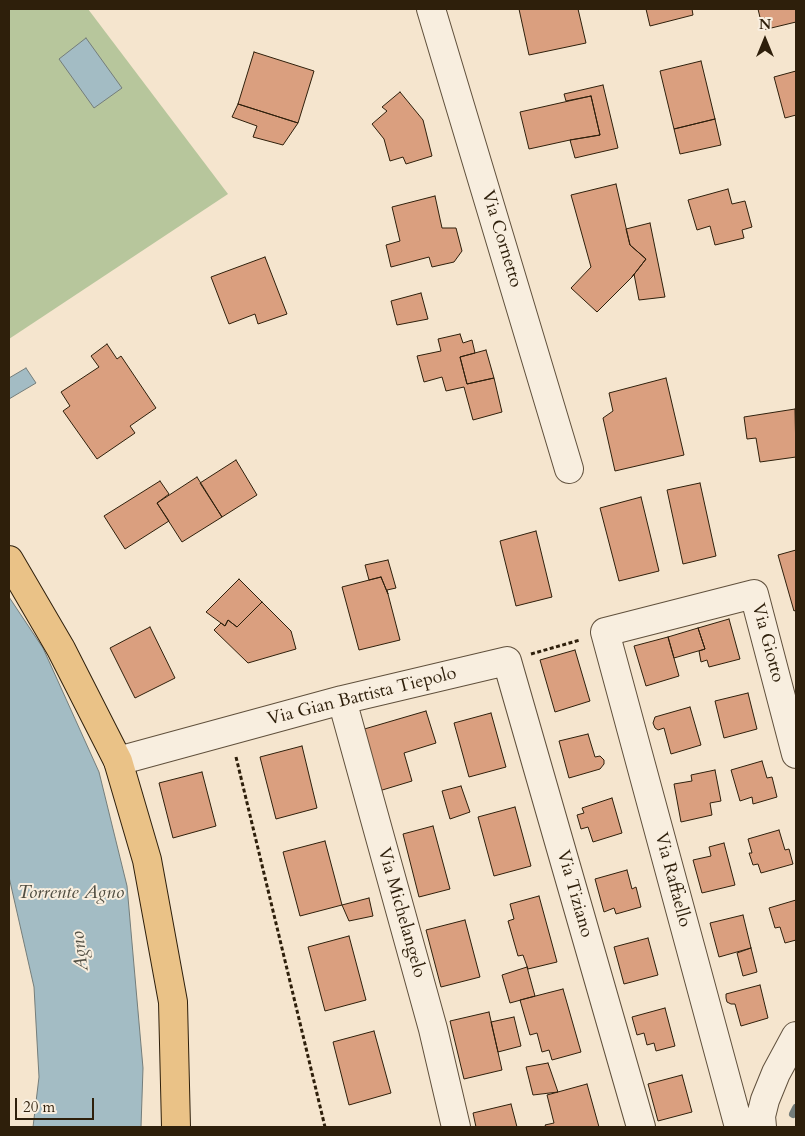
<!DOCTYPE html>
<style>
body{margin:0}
#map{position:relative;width:805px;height:1136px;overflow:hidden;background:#f5e5ce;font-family:Cardo,serif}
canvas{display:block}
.frame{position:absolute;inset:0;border:10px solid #2e1f0b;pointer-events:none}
.north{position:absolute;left:740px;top:15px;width:50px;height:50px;-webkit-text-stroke:4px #f8eedf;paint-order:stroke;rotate:0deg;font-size:14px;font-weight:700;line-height:20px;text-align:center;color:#2e1f0b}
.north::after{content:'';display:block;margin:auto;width:18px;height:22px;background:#2e1f0b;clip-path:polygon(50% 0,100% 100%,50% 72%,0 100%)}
.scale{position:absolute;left:15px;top:1098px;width:79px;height:22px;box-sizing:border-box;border:2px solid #2e1f0b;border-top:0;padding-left:6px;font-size:15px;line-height:18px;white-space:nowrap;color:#2e1f0b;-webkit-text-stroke:4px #f8eedf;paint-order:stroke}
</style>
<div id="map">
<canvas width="805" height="1136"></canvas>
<div class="frame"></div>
<div class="north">N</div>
<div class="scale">20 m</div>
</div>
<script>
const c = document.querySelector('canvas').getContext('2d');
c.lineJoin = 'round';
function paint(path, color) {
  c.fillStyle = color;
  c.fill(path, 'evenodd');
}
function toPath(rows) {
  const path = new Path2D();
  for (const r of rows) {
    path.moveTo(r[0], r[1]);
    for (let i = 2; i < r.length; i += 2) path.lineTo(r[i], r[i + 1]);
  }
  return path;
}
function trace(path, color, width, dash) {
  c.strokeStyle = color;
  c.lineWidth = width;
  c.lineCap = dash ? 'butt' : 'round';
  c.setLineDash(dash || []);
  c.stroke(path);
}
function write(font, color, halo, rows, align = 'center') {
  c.font = font + ' Cardo,serif';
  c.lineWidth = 4;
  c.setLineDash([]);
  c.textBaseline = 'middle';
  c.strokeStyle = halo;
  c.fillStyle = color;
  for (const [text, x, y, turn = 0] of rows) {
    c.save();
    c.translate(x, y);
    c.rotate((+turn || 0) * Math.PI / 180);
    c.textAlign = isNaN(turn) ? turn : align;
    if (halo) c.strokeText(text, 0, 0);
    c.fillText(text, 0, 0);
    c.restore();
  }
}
paint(toPath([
 [9,9,88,9,228,194,9,339]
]), '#b7c69c');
const water = toPath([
 [86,38,122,88,94,108,59,59,86,38],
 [26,368,36,383,9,399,9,378,26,368],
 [9,597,43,648,99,772,127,886,143,1068,141,1127,33,1127,39,1077,34,987,9,877,9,597]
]);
paint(water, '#a3bcc4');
trace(water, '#747d7a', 1);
trace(toPath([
 [793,1114,796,1108]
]), '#747d7a', 8);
const building = toPath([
 [519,9,578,9,586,43,529,55,519,9],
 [646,9,692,9,693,15,650,26,646,9],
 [758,9,796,9,796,22,763,30,758,9],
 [254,52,314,71,298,123,238,104,254,52],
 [701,61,715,119,674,129,660,71,701,61],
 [796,71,796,115,785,118,774,77,796,71],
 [603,85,618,148,575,158,570,140,600,135,591,96,566,101,564,94,603,85],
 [400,92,423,120,432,156,406,164,403,157,390,161,384,139,372,124,387,111,382,107,400,92],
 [591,96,600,135,570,140,529,149,520,112,591,96],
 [238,104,298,123,283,145,253,137,257,126,232,117,238,104],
 [715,119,721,145,680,154,674,129,715,119],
 [616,184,630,245,646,259,632,277,597,312,571,288,591,267,571,195,616,184],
 [728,189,732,204,745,201,752,227,742,230,744,238,715,245,710,226,697,230,688,200,728,189],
 [435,196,442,228,456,228,462,251,454,262,432,267,429,257,391,267,386,245,400,241,392,207,435,196],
 [650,223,665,297,639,300,634,274,632,277,646,259,630,245,626,229,650,223],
 [265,257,287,314,258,324,255,314,229,324,211,277,265,257],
 [421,293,428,319,397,325,391,301,421,293],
 [460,334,463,343,472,340,475,353,460,357,467,384,494,378,502,412,473,420,464,387,446,391,442,377,424,382,417,356,441,351,438,339,460,334],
 [107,344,117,359,121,356,156,408,130,426,135,433,97,459,63,411,70,406,61,392,99,367,91,356,107,344],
 [486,350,494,378,467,384,460,357,486,350],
 [666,378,684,455,615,471,603,418,613,411,609,393,666,378],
 [795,409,796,457,760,462,756,438,747,439,744,417,795,409],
 [236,460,257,495,222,517,200,483,236,460],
 [197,477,222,517,182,542,157,503,197,477],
 [160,481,169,494,157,503,169,521,125,549,104,516,160,481],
 [700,483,716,556,683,564,667,490,700,483],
 [641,497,659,571,619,581,600,508,641,497],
 [536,531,552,597,516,606,500,541,536,531],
 [796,550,796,610,794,611,778,555,796,550],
 [388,560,396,588,387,590,388,594,381,577,369,580,365,565,388,560],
 [381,577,388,594,400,640,359,650,342,587,381,577],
 [239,579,262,602,237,627,228,620,225,626,206,612,239,579],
 [262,602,291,631,296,649,248,663,214,630,221,623,225,626,228,620,237,627,262,602],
 [729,619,740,659,709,667,707,660,701,662,699,651,705,649,698,628,729,619],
 [150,627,175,678,135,698,110,648,150,627],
 [698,628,705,649,674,658,668,637,698,628],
 [668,637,679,676,646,686,634,646,668,637],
 [575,650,590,701,555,712,540,660,575,650],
 [748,693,757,729,724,738,715,701,748,693],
 [690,707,701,745,671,754,664,728,658,730,655,728,653,723,655,717,690,707],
 [426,711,436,743,404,753,412,781,379,791,361,730,426,711],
 [491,713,506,767,469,777,454,723,491,713],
 [588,734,595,757,600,756,604,760,604,764,600,769,569,778,559,741,588,734],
 [302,746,317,808,276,819,260,757,302,746],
 [762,761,767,778,772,777,777,797,753,804,752,797,740,801,731,770,762,761],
 [715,770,721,801,710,803,712,815,681,822,674,784,692,781,691,775,715,770],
 [202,772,216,826,173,838,159,783,202,772],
 [461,786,470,812,450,819,442,791,461,786],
 [612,798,622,833,593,842,588,827,581,829,577,815,584,813,582,808,612,798],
 [515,807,531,866,494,876,478,817,515,807],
 [433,826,450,889,419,897,403,834,433,826],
 [779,830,785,850,789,849,793,864,761,873,758,864,753,865,749,853,752,853,748,839,779,830],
 [325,841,342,905,300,916,283,852,325,841],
 [724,843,735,885,702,893,693,860,711,856,709,847,724,843],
 [627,870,632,889,636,887,641,907,616,914,614,908,604,912,595,879,627,870],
 [539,896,557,962,528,969,523,955,518,956,508,921,514,919,510,904,539,896],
 [369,898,373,916,349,921,342,905,369,898],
 [796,900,796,940,785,943,780,927,775,928,769,908,796,900],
 [743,915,751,948,719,957,710,923,743,915],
 [465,920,480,977,441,987,426,930,465,920],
 [349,936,366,1000,325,1011,308,947,349,936],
 [648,938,658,975,624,984,614,947,648,938],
 [751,948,757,972,743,976,737,953,751,948],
 [527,967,535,996,510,1003,502,975,527,967],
 [760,985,768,1018,741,1026,735,1004,731,1004,727,1002,726,998,726,994,760,985],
 [563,989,581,1052,552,1060,549,1050,542,1052,537,1033,530,1035,520,1000,563,989],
 [665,1008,675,1046,656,1051,654,1043,647,1045,644,1033,637,1035,632,1017,665,1008],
 [489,1012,502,1070,464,1079,450,1021,489,1012],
 [514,1017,521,1046,498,1052,491,1022,514,1017],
 [374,1031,391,1093,349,1105,333,1042,374,1031],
 [548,1063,558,1092,533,1095,526,1067,548,1063],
 [682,1075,692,1112,658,1121,648,1084,682,1075],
 [587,1084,599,1127,546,1127,545,1125,554,1123,547,1095,587,1084],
 [511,1104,517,1127,476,1127,473,1113,511,1104]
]);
paint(building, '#da9f7f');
trace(building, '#2e1f0b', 1);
const minor = toPath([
 [431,9,569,469],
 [342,700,433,1029,456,1127],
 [118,761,342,700,507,661,641,1127],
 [739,1127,605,632,754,594,796,754],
 [762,1127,761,1116,765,1100,776,1073,796,1036]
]);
const primary = toPath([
 [9,560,61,649,118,761,147,860,173,1002,176,1127]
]);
trace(minor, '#60503c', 30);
trace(primary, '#2e1f0b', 30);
trace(toPath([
 [531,654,580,640],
 [236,757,325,1127]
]), '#2e1f0b', 3, [4, 2.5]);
trace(minor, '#f8eedf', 28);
trace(primary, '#eac287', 28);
write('18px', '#2e1f0b', '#f8eedf', [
 ["Via Cornetto",501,239,73],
 ["Via Giotto",767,643,75],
 ["Via Gian Battista Tiepolo",362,697,-14],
 ["Via Raffaello",672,880,75],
 ["Via Tiziano",574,894,74],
 ["Via Michelangelo",401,913,74]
]);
write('italic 19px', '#514e42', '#f8eedf', [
 ["Torrente Agno",71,894],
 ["Agno",81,951,-97]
]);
</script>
